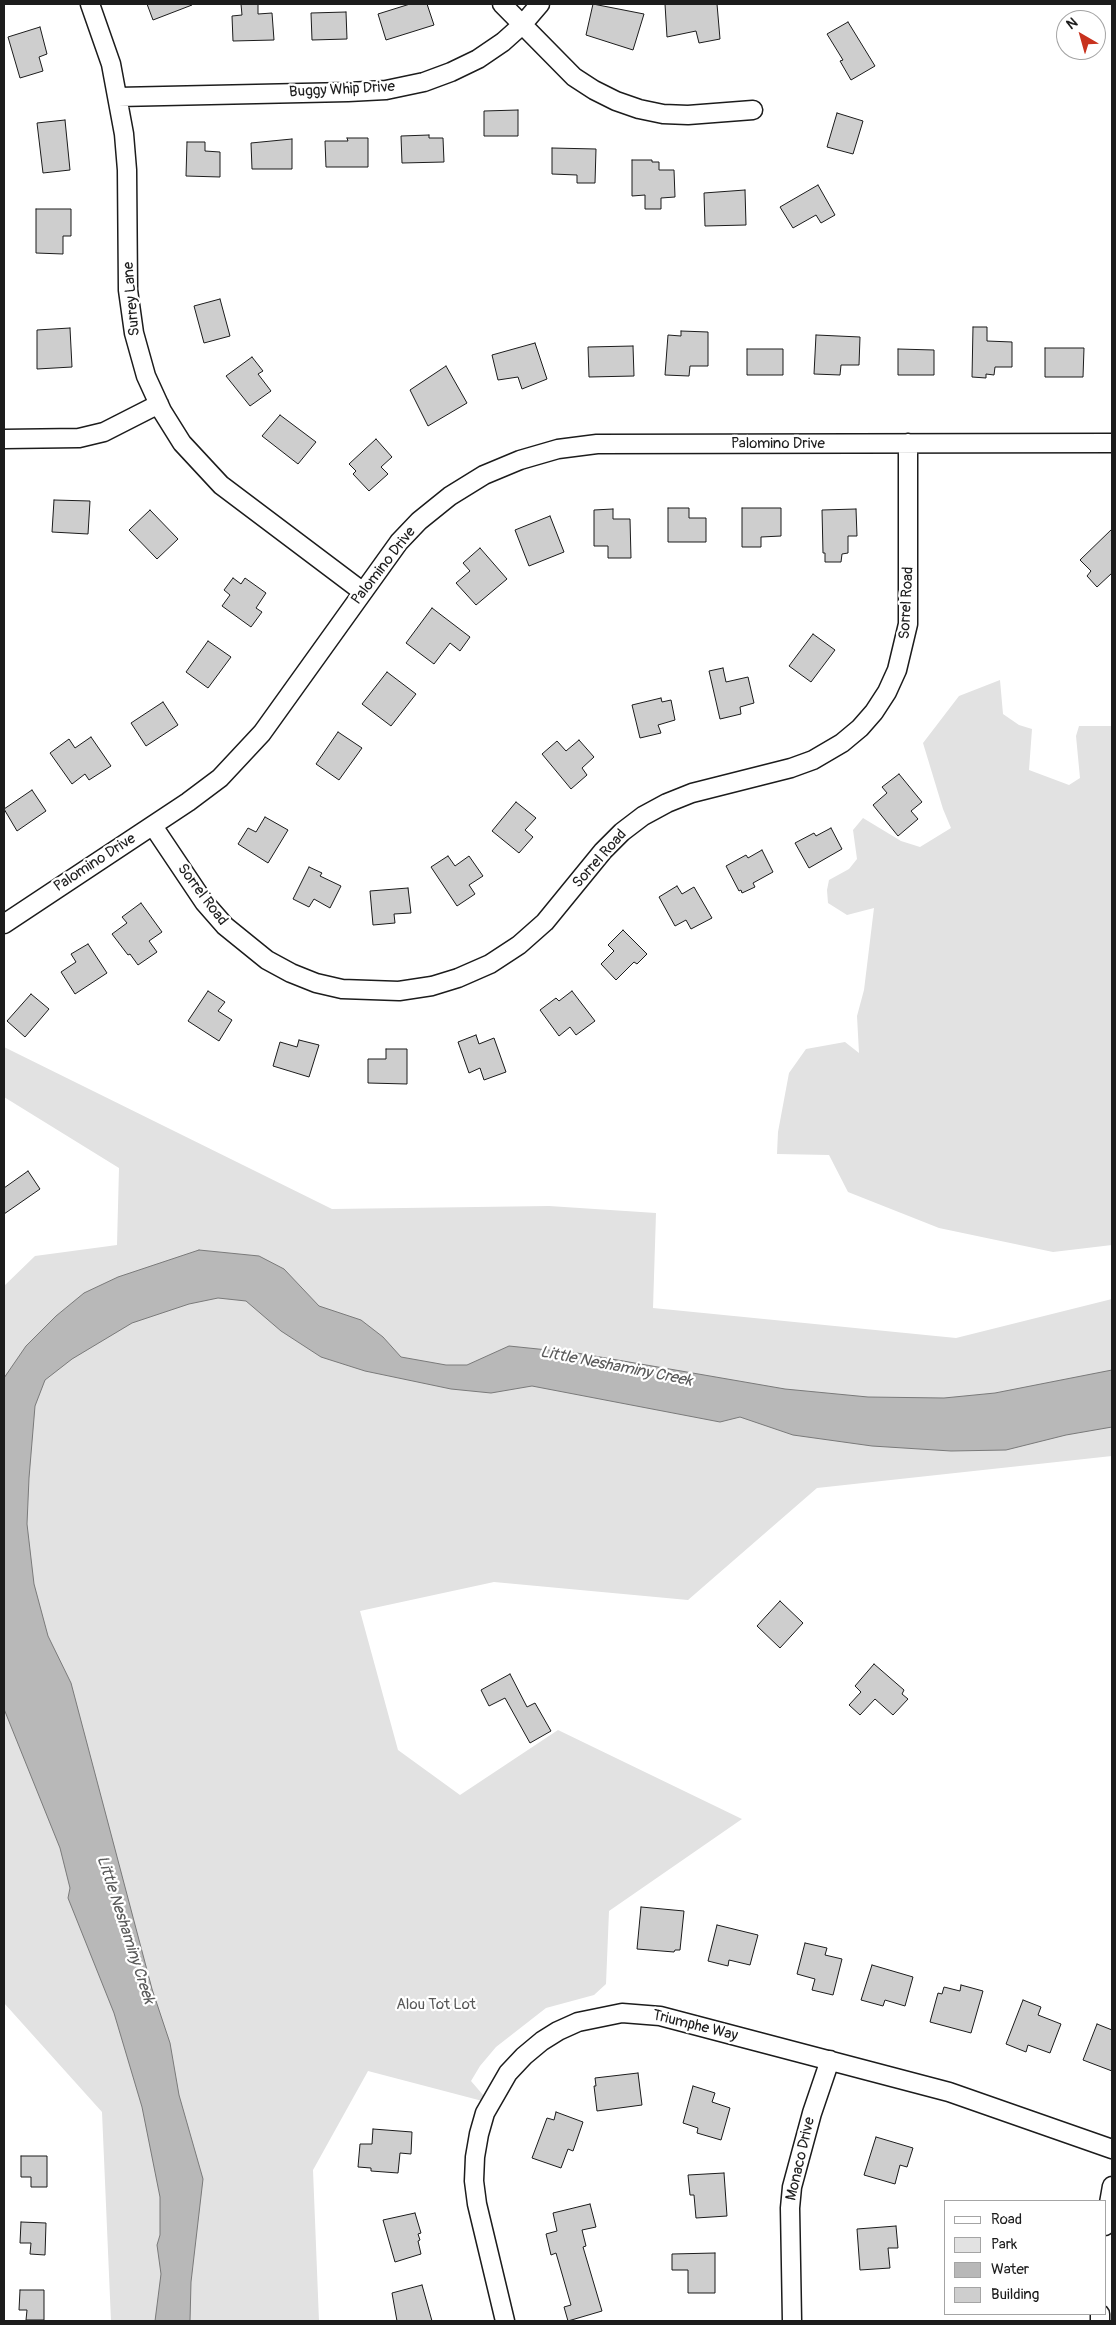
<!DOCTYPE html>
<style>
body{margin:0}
#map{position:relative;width:1116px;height:2325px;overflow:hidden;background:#fff;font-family:Pangolin,sans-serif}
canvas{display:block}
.frame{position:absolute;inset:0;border:5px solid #1c1c1c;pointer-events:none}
.legend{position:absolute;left:944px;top:2200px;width:162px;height:115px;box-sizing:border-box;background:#fff;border:1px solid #a4a4a4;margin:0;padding:6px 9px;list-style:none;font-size:15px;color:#1c1c1c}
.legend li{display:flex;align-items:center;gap:10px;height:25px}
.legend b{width:25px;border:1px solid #a4a4a4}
.north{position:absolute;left:1056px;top:10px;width:50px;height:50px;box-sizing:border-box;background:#fff;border:1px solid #a4a4a4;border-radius:50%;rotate:322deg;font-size:14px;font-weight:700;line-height:20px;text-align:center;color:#1c1c1c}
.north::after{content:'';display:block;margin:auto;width:18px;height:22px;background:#c8321e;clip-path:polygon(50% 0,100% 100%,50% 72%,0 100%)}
</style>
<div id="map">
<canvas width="1116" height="2325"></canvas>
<div class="frame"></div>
<ul class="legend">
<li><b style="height:6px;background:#fff"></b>Road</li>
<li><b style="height:14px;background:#e2e2e2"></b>Park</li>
<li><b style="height:14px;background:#b8b8b8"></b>Water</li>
<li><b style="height:14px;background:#cecece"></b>Building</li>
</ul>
<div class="north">N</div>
</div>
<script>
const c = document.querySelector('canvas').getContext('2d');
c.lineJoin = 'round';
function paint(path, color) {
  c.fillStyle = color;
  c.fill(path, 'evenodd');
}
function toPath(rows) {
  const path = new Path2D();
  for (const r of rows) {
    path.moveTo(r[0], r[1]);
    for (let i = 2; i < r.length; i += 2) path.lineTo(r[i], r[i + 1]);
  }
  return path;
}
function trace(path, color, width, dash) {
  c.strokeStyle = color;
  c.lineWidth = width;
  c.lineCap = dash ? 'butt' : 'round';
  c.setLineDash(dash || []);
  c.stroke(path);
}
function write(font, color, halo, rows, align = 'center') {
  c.font = font + ' Pangolin,sans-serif';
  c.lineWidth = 4.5;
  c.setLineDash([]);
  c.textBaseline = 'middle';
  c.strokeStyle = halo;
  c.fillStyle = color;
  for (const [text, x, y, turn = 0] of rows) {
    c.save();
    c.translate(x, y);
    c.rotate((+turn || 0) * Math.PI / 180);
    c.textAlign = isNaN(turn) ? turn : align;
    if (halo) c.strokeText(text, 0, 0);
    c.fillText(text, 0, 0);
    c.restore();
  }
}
paint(toPath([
 [1000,680,1003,714,1019,725,1032,729,1029,770,1069,785,1080,778,1076,736,1079,726,1112,726,1112,1245,1053,1252,939,1228,848,1192,829,1155,777,1154,778,1132,789,1073,806,1049,845,1042,859,1053,857,1016,864,990,874,908,847,915,828,903,827,890,829,880,849,869,857,859,853,830,863,818,901,841,920,847,951,828,943,809,923,743,959,696],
 [4,1047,332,1209,549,1206,656,1213,653,1308,956,1338,1112,1299,1112,1456,817,1488,688,1600,494,1582,360,1611,398,1750,460,1795,558,1730,742,1819,609,1911,606,1984,594,1995,546,2008,496,2047,480,2066,471,2081,490,2103,368,2071,313,2170,319,2321,111,2321,102,2112,4,2003,4,1286,35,1256,117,1245,119,1168,4,1097]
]), '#e2e2e2');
const water = toPath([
 [199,1250,259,1256,284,1269,319,1306,361,1320,383,1337,401,1357,446,1365,467,1365,509,1346,577,1353,785,1389,868,1397,944,1398,995,1393,1112,1370,1112,1427,1066,1435,1006,1450,951,1451,872,1446,793,1435,740,1417,720,1422,532,1386,491,1393,451,1389,365,1371,321,1357,281,1331,246,1301,218,1298,189,1304,132,1323,72,1359,45,1380,35,1406,29,1478,27,1524,34,1584,48,1636,71,1683,152,1989,170,2043,179,2095,203,2179,191,2282,190,2321,155,2321,161,2274,157,2245,160,2235,160,2197,142,2107,114,2013,68,1898,70,1888,60,1848,4,1709,4,1378,26,1346,56,1316,84,1293,118,1277,199,1250]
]);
paint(water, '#b8b8b8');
trace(water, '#7a7a7a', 1);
const building = toPath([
 [147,4,191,4,192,5,153,20,147,4],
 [241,4,258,4,258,14,272,13,274,40,233,41,232,16,242,15,241,4],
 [410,4,427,4,434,25,386,40,378,14,410,4],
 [593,4,644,14,633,50,586,35,593,4],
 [665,4,717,4,720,39,699,43,696,31,667,37,665,4],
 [346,12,347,39,312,40,311,13,346,12],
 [848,22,875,66,851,80,840,61,843,60,827,34,848,22],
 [40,27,47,54,39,57,43,71,20,78,8,37,40,27],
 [518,110,518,136,484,136,484,111,518,110],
 [837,113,863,121,853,154,827,147,837,113],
 [65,120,70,170,43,173,37,123,65,120],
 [429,135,429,138,443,138,444,162,402,163,401,136,429,135],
 [347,138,368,138,368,167,326,167,325,141,348,141,347,138],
 [292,139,292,169,252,169,251,143,292,139],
 [187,142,205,142,205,151,220,152,220,177,186,176,187,142],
 [552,148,596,149,595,183,577,183,577,175,552,174,552,148],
 [632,160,652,160,652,162,659,162,659,170,674,170,675,197,661,198,661,209,645,209,645,195,632,196,632,160],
 [818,185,835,215,821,223,816,215,793,228,780,207,818,185],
 [745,190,746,225,705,226,704,193,745,190],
 [36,209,71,209,71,236,63,236,63,254,36,253,36,209],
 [220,299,230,336,204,343,194,306,220,299],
 [973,327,987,327,987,341,1012,342,1012,367,995,367,994,375,986,374,986,378,972,377,973,327],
 [70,328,72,367,37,369,37,330,70,328],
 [681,331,708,332,708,366,690,366,689,376,665,375,668,335,681,336,681,331],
 [816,335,860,337,859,365,841,365,840,375,814,374,816,335],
 [535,343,547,379,522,389,518,377,498,380,492,355,535,343],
 [633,346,634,376,589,377,588,347,633,346],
 [1045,348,1084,348,1083,377,1045,377,1045,348],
 [747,349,783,349,783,375,747,375,747,349],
 [898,349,934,350,934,375,898,375,898,349],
 [252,357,263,371,258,374,271,391,250,406,226,376,252,357],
 [446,366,467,403,428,426,410,390,446,366],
 [280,415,316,442,298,464,262,436,280,415],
 [376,439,392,457,381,467,388,474,369,491,353,474,356,471,349,464,376,439],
 [54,500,90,501,88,534,52,532,54,500],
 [668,508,689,508,689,518,706,518,706,542,668,542,668,508],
 [742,508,781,508,781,536,761,537,761,547,742,547,742,508],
 [613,509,613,519,630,519,631,558,608,558,608,546,594,546,594,510,613,509],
 [856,509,857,536,848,536,848,553,842,554,841,562,825,562,825,553,823,553,822,510,856,509],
 [150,510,178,539,157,559,129,530,150,510],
 [550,516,564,552,529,566,515,530,550,516],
 [1112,529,1112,573,1097,587,1087,576,1091,571,1080,560,1112,529],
 [480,548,507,579,476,605,456,583,470,571,463,563,480,548],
 [233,578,241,584,245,578,266,593,256,608,262,612,251,627,222,606,230,595,224,590,233,578],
 [432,608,470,637,460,651,450,643,434,664,406,643,432,608],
 [813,634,835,650,811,682,789,666,813,634],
 [208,641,231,657,208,688,186,672,208,641],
 [723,668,726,682,748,677,754,703,740,707,741,714,720,719,709,671,723,668],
 [387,672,416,694,391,726,362,704,387,672],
 [661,698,662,702,671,700,675,720,658,725,661,733,640,738,632,705,661,698],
 [163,702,178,725,146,746,131,723,163,702],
 [338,732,362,748,339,780,316,764,338,732],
 [91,737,111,766,89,780,85,774,72,784,50,753,69,739,75,748,91,737],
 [579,740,594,757,582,768,587,775,571,789,542,754,557,741,566,751,579,740],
 [899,774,922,802,911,811,918,819,898,836,873,805,887,793,882,787,899,774],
 [32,790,46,811,17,831,4,809,32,790],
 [516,802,536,818,525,830,533,837,519,853,492,831,516,802],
 [265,817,288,830,268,863,238,844,248,828,256,832,265,817],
 [831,828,842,849,809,868,795,843,814,833,816,836,831,828],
 [762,850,773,872,753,883,755,887,742,893,741,890,739,891,726,866,746,855,748,858,762,850],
 [448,856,455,866,469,856,483,876,469,885,475,894,457,906,431,867,448,856],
 [309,867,322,873,320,876,341,886,330,908,314,899,309,907,293,899,309,867],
 [677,886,682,894,694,887,712,918,691,929,686,920,675,926,659,897,677,886],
 [408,888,411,913,394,914,395,923,373,925,370,891,408,888],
 [141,903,162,932,149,941,157,952,138,965,130,954,128,955,112,934,127,923,122,917,141,903],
 [623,930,647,954,637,964,634,962,616,980,601,964,614,951,608,945,623,930],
 [88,944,107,973,75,994,61,972,76,962,71,954,88,944],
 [208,991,225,1002,218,1011,232,1020,219,1041,188,1021,208,991],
 [572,991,595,1021,576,1035,570,1027,559,1036,540,1010,556,998,559,1001,572,991],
 [31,994,49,1009,25,1037,7,1021,31,994],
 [476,1035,479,1044,494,1038,506,1072,484,1080,480,1068,469,1073,458,1042,476,1035],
 [299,1040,319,1045,309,1077,273,1066,280,1042,297,1047,299,1040],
 [386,1049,407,1049,407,1084,368,1083,368,1059,386,1059,386,1049],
 [28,1171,40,1189,4,1214,4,1188,28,1171],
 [780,1601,803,1623,780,1648,757,1626,780,1601],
 [874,1664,904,1690,902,1694,908,1699,893,1715,875,1699,860,1715,849,1705,861,1692,855,1686,874,1664],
 [510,1674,527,1707,535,1703,551,1731,530,1743,505,1698,489,1706,481,1690,510,1674],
 [641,1907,684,1911,680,1950,675,1950,674,1952,637,1949,641,1907],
 [717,1925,758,1935,750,1965,729,1960,728,1966,708,1961,717,1925],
 [805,1943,827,1948,825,1955,842,1959,833,1995,812,1990,815,1979,797,1974,805,1943],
 [872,1965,913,1977,905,2006,885,2000,883,2006,861,2000,872,1965],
 [961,1985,983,1991,971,2033,930,2022,938,1993,942,1994,944,1987,960,1991,961,1985],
 [1023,2000,1041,2007,1038,2015,1061,2024,1050,2053,1028,2045,1026,2052,1006,2044,1023,2000],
 [1097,2024,1112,2030,1112,2071,1083,2060,1097,2024],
 [638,2073,642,2105,597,2111,594,2086,596,2086,595,2078,638,2073],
 [693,2086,715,2093,712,2102,730,2108,721,2140,697,2133,698,2128,683,2123,693,2086],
 [556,2112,583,2122,573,2151,568,2149,561,2168,532,2158,547,2118,554,2120,556,2112],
 [373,2129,412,2132,411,2154,400,2153,398,2173,371,2171,371,2168,358,2167,360,2144,372,2144,373,2129],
 [876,2137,913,2148,907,2167,900,2165,895,2184,864,2175,876,2137],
 [21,2156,47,2156,47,2187,31,2187,31,2177,21,2177,21,2156],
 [724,2173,727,2216,696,2218,694,2195,690,2195,688,2175,724,2173],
 [590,2204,596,2227,582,2230,586,2246,583,2247,602,2311,568,2321,564,2307,571,2305,556,2253,551,2255,546,2234,557,2231,553,2213,590,2204],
 [415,2213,421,2233,418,2234,420,2240,418,2241,421,2254,395,2262,383,2220,415,2213],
 [21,2222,46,2223,45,2255,30,2254,31,2243,20,2243,21,2222],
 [896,2226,898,2248,888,2248,890,2268,860,2270,857,2229,896,2226],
 [715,2253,715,2293,688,2293,688,2270,672,2270,672,2254,715,2253],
 [422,2285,432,2321,397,2321,392,2293,422,2285],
 [20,2290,44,2290,44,2320,26,2320,27,2310,19,2310,20,2290]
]);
paint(building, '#cecece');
trace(building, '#1c1c1c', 1);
const street = toPath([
 [90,4,111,64,124,134,127,170,128,290,134,333,146,376,162,411,182,443,221,485,363,592],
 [502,4,574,77,594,90,616,101,639,109,663,114,688,115,753,110],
 [118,97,348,92,386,90,424,82,451,72,478,59,503,42,522,25,540,4],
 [4,439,79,438,104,432,159,404],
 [153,826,204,902,225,926,267,960,291,973,316,983,342,989,399,991,432,986,458,978,490,964,519,945,545,922,603,851,622,832,643,816,667,803,692,793,791,768,813,760,842,743,860,728,874,712,887,692,897,670,908,624,908,443],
 [4,924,188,802,220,778,262,733,399,542,419,521,450,496,484,475,520,460,558,449,597,444,1112,443],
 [1105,2226,1112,2186],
 [1100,2314,1100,2321],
 [505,2321,477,2204,474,2181,475,2157,479,2134,485,2113,508,2073,524,2056,542,2041,558,2031,578,2022,622,2013,660,2016,949,2092,1112,2149],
 [792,2321,790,2208,792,2187,812,2113,830,2060]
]);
trace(street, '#1c1c1c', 21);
trace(street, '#fff', 18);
write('15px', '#1c1c1c', '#fff', [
 ["Buggy Whip Drive",342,90,-3],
 ["Surrey Lane",132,299,-95],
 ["Palomino Drive",778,444],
 ["Palomino Drive",384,566,-52],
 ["Sorrel Road",907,603,-87],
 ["Sorrel Road",600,859,-48],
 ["Palomino Drive",95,863,-33],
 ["Sorrel Road",202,895,53],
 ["Triumphe Way",695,2026,14],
 ["Monaco Drive",801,2159,-77]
]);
write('15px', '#575757', '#fff', [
 ["Alou Tot Lot",436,2005]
]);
write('italic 16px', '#5a5a5a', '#fff', [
 ["Little Neshaminy Creek",616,1367,11],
 ["Little Neshaminy Creek",125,1930,72]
]);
</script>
